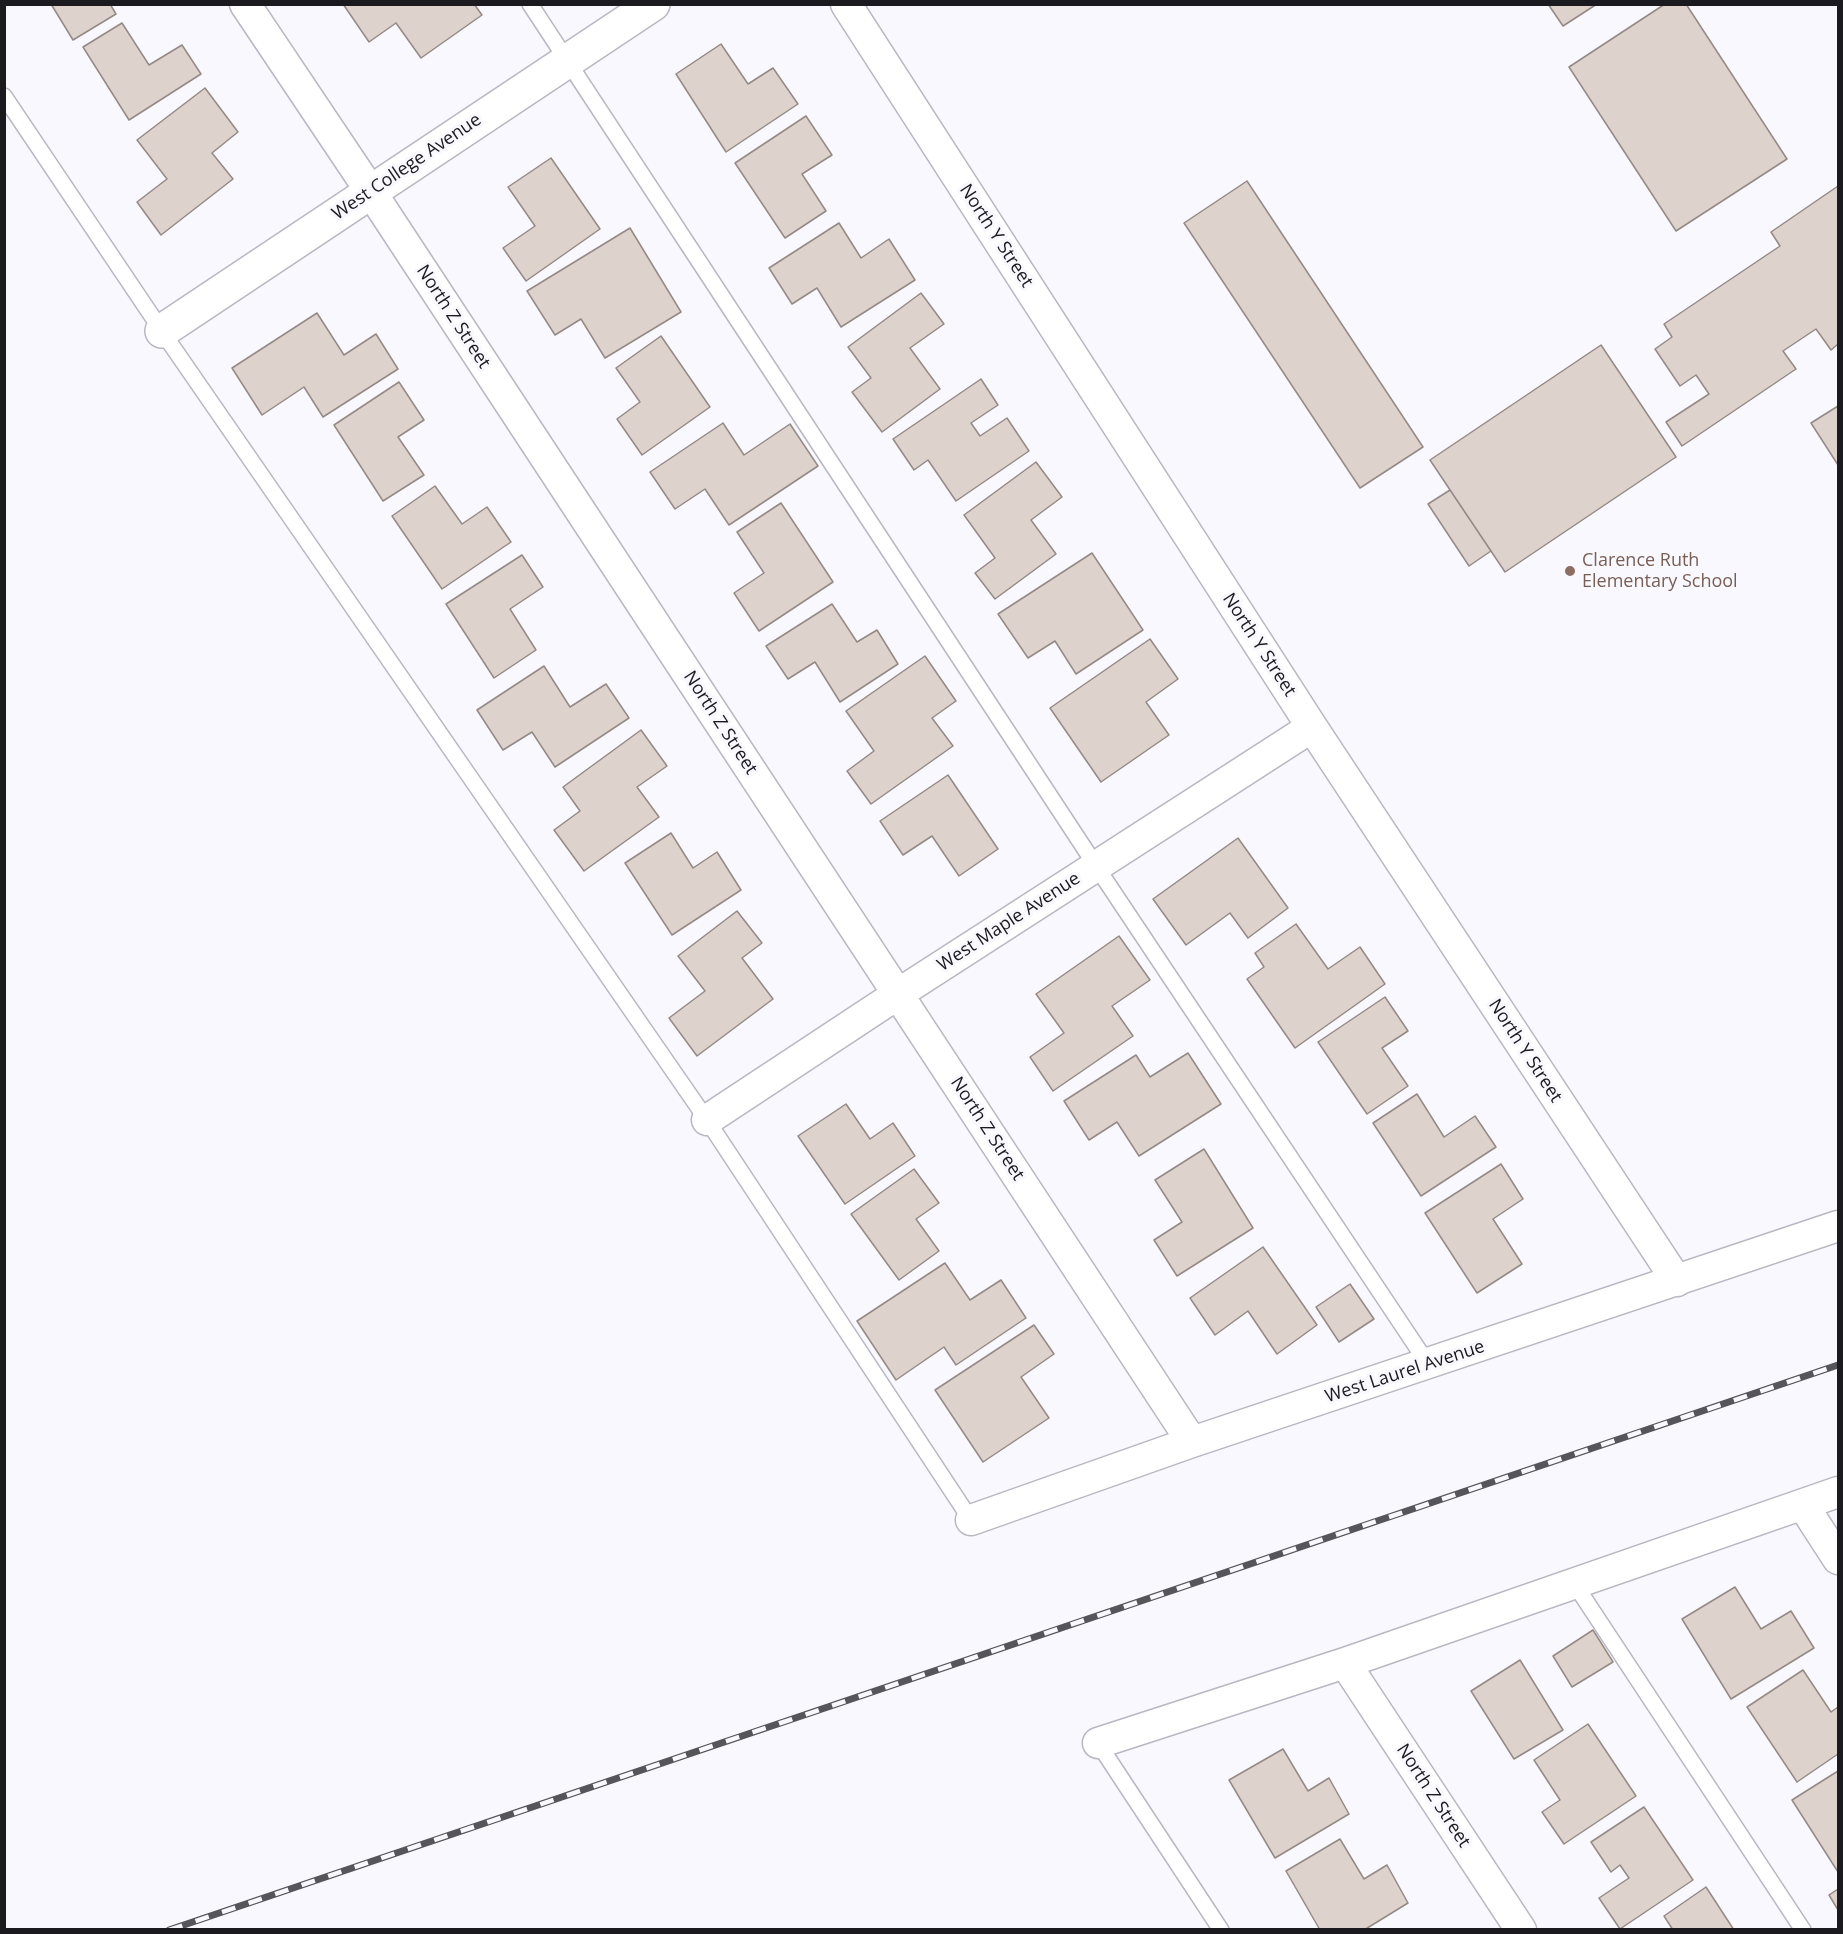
<!DOCTYPE html>
<style>
body{margin:0}
#map{position:relative;width:1843px;height:1934px;overflow:hidden;background:#f8f8fe;font-family:"Open Sans",sans-serif}
canvas{display:block}
.frame{position:absolute;inset:0;border:6px solid #1b1a1e;pointer-events:none}
</style>
<div id="map">
<canvas width="1843" height="1934"></canvas>
<div class="frame"></div>
</div>
<script>
const c = document.querySelector('canvas').getContext('2d');
c.lineJoin = 'round';
function paint(path, color) {
  c.fillStyle = color;
  c.fill(path, 'evenodd');
}
function toPath(rows) {
  const path = new Path2D();
  for (const r of rows) {
    path.moveTo(r[0], r[1]);
    for (let i = 2; i < r.length; i += 2) path.lineTo(r[i], r[i + 1]);
  }
  return path;
}
function trace(path, color, width, dash) {
  c.strokeStyle = color;
  c.lineWidth = width;
  c.lineCap = dash ? 'butt' : 'round';
  c.setLineDash(dash || []);
  c.stroke(path);
}
function write(font, color, halo, rows, align = 'center') {
  c.font = font + ' "Open Sans",sans-serif';
  c.lineWidth = 6;
  c.setLineDash([]);
  c.textBaseline = 'middle';
  c.strokeStyle = halo;
  c.fillStyle = color;
  for (const [text, x, y, turn = 0] of rows) {
    c.save();
    c.translate(x, y);
    c.rotate((+turn || 0) * Math.PI / 180);
    c.textAlign = isNaN(turn) ? turn : align;
    if (halo) c.strokeText(text, 0, 0);
    c.fillText(text, 0, 0);
    c.restore();
  }
}
const building = toPath([
 [51,4,110,4,116,14,73,40,51,4],
 [343,4,474,4,482,15,421,58,396,23,369,42,343,4],
 [1548,4,1597,4,1563,26,1548,4],
 [1665,4,1686,4,1787,159,1676,231,1569,67,1665,4],
 [122,23,149,65,182,45,201,74,129,120,83,47,122,23],
 [721,44,748,84,773,68,798,104,726,152,676,74,721,44],
 [205,88,238,132,212,153,233,179,161,235,137,202,167,179,137,140,205,88],
 [806,116,832,155,802,174,826,211,785,238,735,163,806,116],
 [551,158,600,229,526,281,503,248,535,226,508,187,551,158],
 [1247,181,1423,447,1360,488,1184,223,1247,181],
 [1838,186,1838,344,1831,350,1816,329,1783,351,1796,369,1682,446,1666,422,1709,394,1696,375,1680,386,1655,349,1672,337,1664,324,1780,246,1771,232,1838,186],
 [839,223,861,258,889,239,915,280,841,327,817,288,792,304,769,268,839,223],
 [630,228,681,312,605,358,581,319,555,335,527,291,630,228],
 [921,293,944,324,910,348,940,389,882,432,852,392,871,378,848,347,921,293],
 [317,313,344,355,376,334,398,369,323,417,304,387,262,415,232,368,317,313],
 [661,336,710,407,642,455,617,419,640,402,616,368,661,336],
 [1601,345,1676,457,1505,572,1430,460,1601,345],
 [981,379,998,405,971,423,980,436,1007,418,1029,451,956,501,928,460,914,470,893,439,981,379],
 [399,382,424,420,398,437,424,475,383,501,334,425,399,382],
 [1838,406,1838,465,1811,423,1838,406],
 [723,423,744,455,790,424,818,466,729,525,705,489,675,509,650,472,723,423],
 [1036,462,1062,497,1031,520,1056,554,995,599,975,573,995,558,964,515,1036,462],
 [435,486,462,524,487,507,511,542,442,589,392,516,435,486],
 [1450,490,1491,551,1469,566,1428,504,1450,490],
 [781,503,833,582,759,631,734,593,764,573,737,532,781,503],
 [1092,553,1143,630,1076,674,1055,641,1028,658,998,614,1092,553],
 [522,555,543,587,510,609,536,650,494,678,446,604,522,555],
 [832,604,857,642,877,630,898,664,840,702,815,662,788,679,766,646,832,604],
 [1150,639,1178,679,1146,702,1169,735,1101,782,1050,708,1150,639],
 [925,656,956,701,932,718,953,746,871,804,847,771,874,751,846,711,925,656],
 [544,666,570,707,606,684,629,718,555,767,532,732,503,750,477,710,544,666],
 [641,730,667,766,637,787,659,817,584,871,554,830,580,811,563,787,641,730],
 [948,775,998,849,959,876,932,836,903,855,880,821,948,775],
 [671,833,693,868,717,852,741,890,672,935,625,863,671,833],
 [1238,838,1288,908,1248,938,1230,913,1186,945,1153,899,1238,838],
 [737,911,762,943,742,958,773,999,697,1056,669,1018,705,991,678,956,737,911],
 [1296,924,1328,969,1360,947,1385,984,1295,1048,1247,979,1264,967,1255,953,1296,924],
 [1119,936,1150,980,1112,1006,1133,1036,1053,1091,1030,1057,1064,1033,1036,994,1119,936],
 [1385,997,1408,1031,1382,1048,1408,1086,1367,1114,1318,1042,1385,997],
 [1188,1053,1221,1104,1139,1156,1117,1122,1089,1140,1064,1101,1136,1055,1150,1077,1188,1053],
 [1417,1094,1444,1137,1475,1116,1496,1147,1421,1196,1373,1123,1417,1094],
 [846,1104,870,1139,893,1123,915,1156,845,1204,798,1136,846,1104],
 [1204,1149,1253,1228,1177,1276,1154,1240,1182,1222,1155,1180,1204,1149],
 [1501,1164,1523,1199,1493,1219,1522,1264,1477,1293,1425,1213,1501,1164],
 [914,1169,939,1203,916,1219,939,1251,899,1280,851,1214,914,1169],
 [1263,1247,1317,1325,1277,1354,1248,1311,1215,1335,1190,1298,1263,1247],
 [945,1263,970,1300,1001,1280,1026,1318,956,1365,944,1347,896,1380,857,1321,945,1263],
 [1350,1284,1374,1319,1339,1342,1316,1307,1350,1284],
 [1034,1325,1054,1354,1021,1377,1049,1418,983,1462,935,1390,1034,1325],
 [1735,1587,1761,1629,1791,1611,1814,1648,1731,1699,1682,1619,1735,1587],
 [1593,1630,1613,1662,1572,1687,1553,1656,1593,1630],
 [1520,1660,1563,1730,1514,1759,1471,1691,1520,1660],
 [1803,1670,1831,1712,1838,1707,1838,1754,1797,1782,1747,1707,1803,1670],
 [1588,1724,1636,1796,1564,1844,1542,1812,1560,1800,1534,1760,1588,1724],
 [1283,1749,1308,1791,1329,1778,1349,1814,1275,1858,1229,1780,1283,1749],
 [1838,1771,1838,1872,1792,1800,1838,1771],
 [1644,1807,1693,1880,1620,1929,1599,1898,1629,1878,1620,1865,1611,1872,1591,1842,1644,1807],
 [1340,1839,1364,1879,1387,1865,1408,1903,1364,1930,1320,1930,1286,1871,1340,1839],
 [1706,1887,1734,1930,1673,1930,1664,1916,1706,1887],
 [1838,1889,1838,1910,1829,1895,1838,1889]
]);
paint(building, '#ded2cd');
trace(building, '#948984', 1.5);
const service = toPath([
 [530,4,1096,866,1428,1364],
 [4,96,170,343,707,1120,971,1520],
 [1574,1583,1803,1930],
 [1098,1743,1221,1930]
]);
const minor = toPath([
 [245,4,371,192,1192,1442],
 [846,4,1312,727,1677,1281],
 [707,1120,898,994,1312,727],
 [1803,1505,1838,1559],
 [971,1520,1192,1442,1838,1226],
 [1345,1663,1521,1930],
 [1098,1743,1345,1663,1838,1492]
]);
const tertiary = toPath([
 [162,331,653,4]
]);
trace(service, '#b8b7c2', 18);
trace(minor, '#b8b7c2', 33);
trace(tertiary, '#b8b7c2', 36);
trace(service, '#fff', 15);
trace(minor, '#fff', 30);
trace(tertiary, '#fff', 33);
const rail = toPath([
 [169,1930,1838,1365]
]);
trace(rail, '#565559', 7);
trace(rail, '#f8f8fe', 4.5, [14]);
for (const [x, y, r, color] of [
 [1570,571,6,"#8d6e63"]
]) {
  const dot = new Path2D();
  dot.arc(x, y, r, 0, 2 * Math.PI);
  c.fillStyle = color;
  c.fill(dot);
  trace(dot, '#f8f8fe', 2);
}
write('18px', '#1b1a1e', '#f8f8fe', [
 ["West College Avenue",407,167,-34],
 ["North Y Street",996,236,57],
 ["North Z Street",453,317,57],
 ["North Y Street",1259,645,57],
 ["North Z Street",720,723,57],
 ["West Maple Avenue",1009,922,-33],
 ["North Y Street",1525,1051,57],
 ["North Z Street",987,1129,57],
 ["West Laurel Avenue",1405,1372,-18],
 ["North Z Street",1433,1796,57]
]);
write('18px', '#785e54', '#f8f8fe', [
 ["Clarence Ruth",1582,561],
 ["Elementary School",1582,582]
], 'left');
</script>
